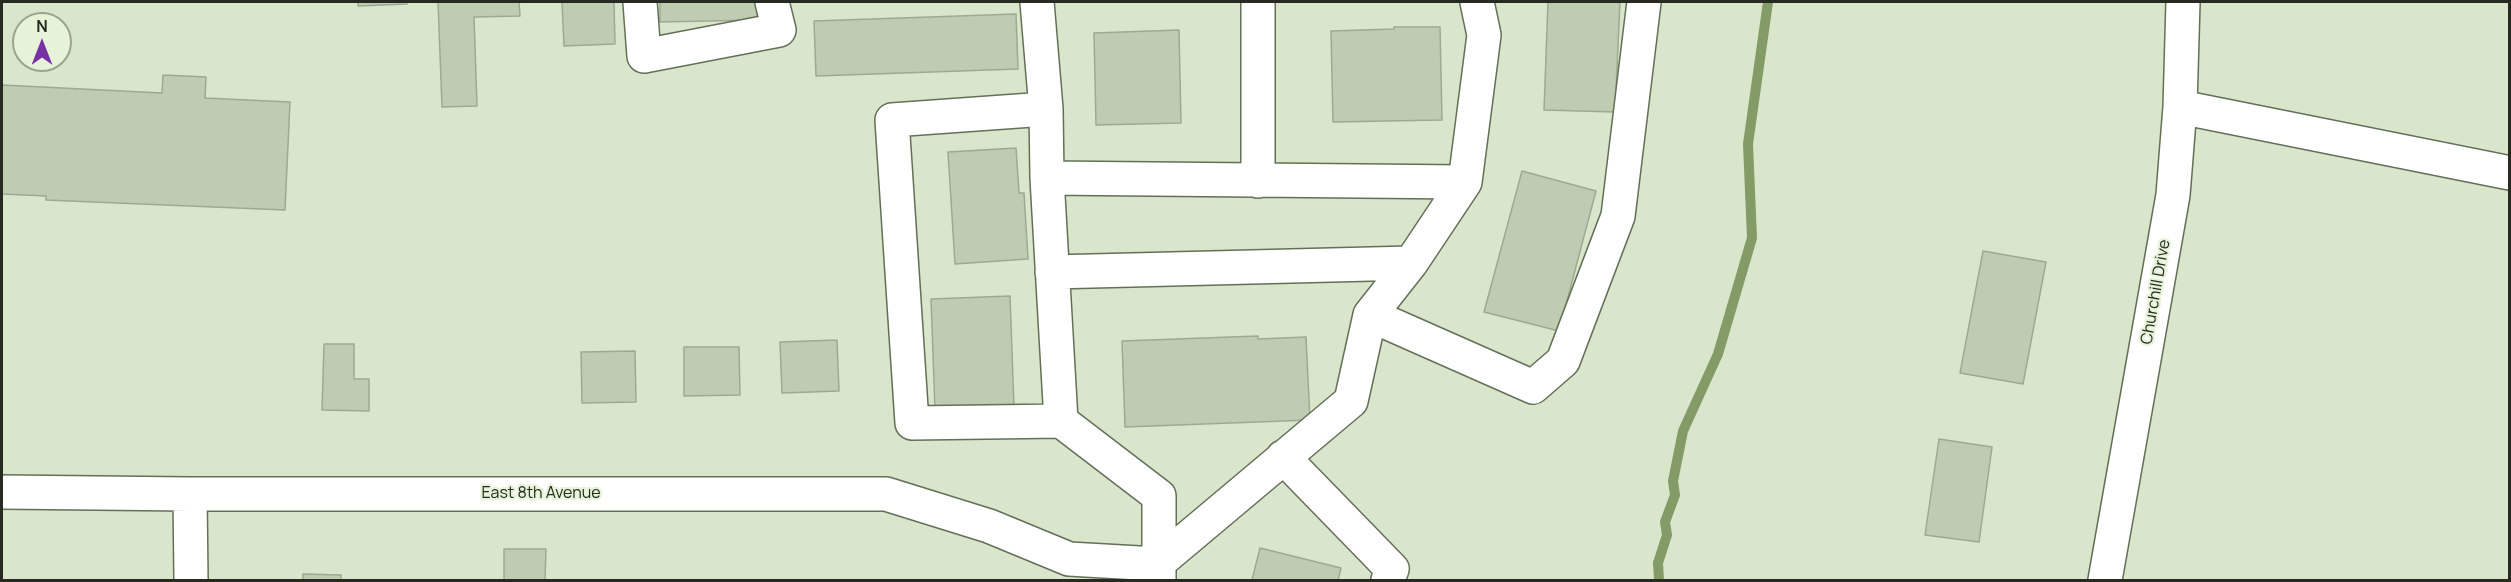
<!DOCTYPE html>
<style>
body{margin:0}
#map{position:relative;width:2511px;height:582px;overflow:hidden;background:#dae6cc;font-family:Manrope,sans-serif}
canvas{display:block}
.frame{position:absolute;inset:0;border:3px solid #262a20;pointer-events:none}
.north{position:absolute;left:12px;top:12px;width:60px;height:60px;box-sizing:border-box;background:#e7f3d9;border:2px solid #9aa38f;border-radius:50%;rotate:0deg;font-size:16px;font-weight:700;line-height:24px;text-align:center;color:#262a20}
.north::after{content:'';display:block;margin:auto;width:21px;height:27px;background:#7631a4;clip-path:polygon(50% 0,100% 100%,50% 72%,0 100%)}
</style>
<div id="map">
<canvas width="2511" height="582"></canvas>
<div class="frame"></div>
<div class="north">N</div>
</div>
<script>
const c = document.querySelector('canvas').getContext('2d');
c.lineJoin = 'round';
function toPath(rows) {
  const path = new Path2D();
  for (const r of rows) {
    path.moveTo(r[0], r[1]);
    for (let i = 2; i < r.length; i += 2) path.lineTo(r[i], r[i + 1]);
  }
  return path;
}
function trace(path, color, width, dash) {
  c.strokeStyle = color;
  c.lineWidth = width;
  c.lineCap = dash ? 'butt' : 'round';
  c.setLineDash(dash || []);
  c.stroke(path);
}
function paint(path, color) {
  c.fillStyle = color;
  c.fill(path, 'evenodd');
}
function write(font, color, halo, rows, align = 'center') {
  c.font = font + ' Manrope,sans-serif';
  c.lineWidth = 4.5;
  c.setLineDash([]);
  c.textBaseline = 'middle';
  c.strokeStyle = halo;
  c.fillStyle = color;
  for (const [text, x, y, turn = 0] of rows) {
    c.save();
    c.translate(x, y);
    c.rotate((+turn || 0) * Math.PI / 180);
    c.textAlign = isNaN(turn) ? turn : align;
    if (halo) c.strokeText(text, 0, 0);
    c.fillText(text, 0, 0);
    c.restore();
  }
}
trace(toPath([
 [1659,580,1658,563,1667,535,1665,522,1675,495,1673,481,1683,431,1718,354,1752,238,1748,144,1768,2]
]), '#839b66', 10);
const building = toPath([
 [358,2,407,2,407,4,358,6,358,2],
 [438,2,519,2,520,16,474,17,477,106,442,107,438,2],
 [562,2,614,2,615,44,564,46,562,2],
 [660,2,757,2,757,20,660,22,660,2],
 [1548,2,1620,2,1615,112,1544,110,1548,2],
 [1016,14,1018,69,816,76,814,21,1016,14],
 [1394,27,1440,27,1442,120,1333,122,1331,31,1394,29,1394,27],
 [1179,30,1181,123,1096,125,1094,33,1179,30],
 [163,75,206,77,205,98,290,102,285,210,46,200,46,196,2,194,2,85,162,93,163,75],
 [1016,148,1019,193,1024,193,1028,259,955,264,948,152,1016,148],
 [1522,171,1596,191,1559,331,1484,312,1522,171],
 [1983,251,2046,262,2023,384,1960,373,1983,251],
 [1010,296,1014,407,935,410,931,299,1010,296],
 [1258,336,1258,339,1306,337,1310,420,1125,427,1122,341,1258,336],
 [837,340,839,391,782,393,780,342,837,340],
 [324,344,354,344,354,379,369,379,369,411,322,410,324,344],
 [684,347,739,347,740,395,684,396,684,347],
 [635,351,636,402,582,403,581,352,635,351],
 [1939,439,1992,447,1979,542,1925,535,1939,439],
 [1260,548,1341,568,1338,580,1252,580,1260,548],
 [504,549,546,549,545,580,504,580,504,549],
 [303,574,341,575,341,580,303,580,303,574]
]);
paint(building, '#bfccb2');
trace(building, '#9ea991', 1.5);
const minor = toPath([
 [640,2,644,56,779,30,772,2],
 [1037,2,1046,109,1047,178,1061,421,912,423,892,120,1046,109],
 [1258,2,1258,181],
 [2180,107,2510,173],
 [1465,182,1484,35,1477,2],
 [1052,272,1411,263],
 [1370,315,1533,387,1563,361,1618,216,1644,2],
 [1061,421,1159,496,1159,578],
 [1283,457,1392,569,1388,580],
 [2,492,190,494,886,494,989,526,1069,559,1157,564,1351,401,1370,315,1411,263,1465,182,1047,178],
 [190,494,191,580],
 [2105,580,2173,195,2180,107,2183,2]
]);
trace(minor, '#646f58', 36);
trace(minor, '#fff', 33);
write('16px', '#262a20', '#e7f3d9', [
 ["Churchill Drive",2156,292,-80],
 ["East 8th Avenue",541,494]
]);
</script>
